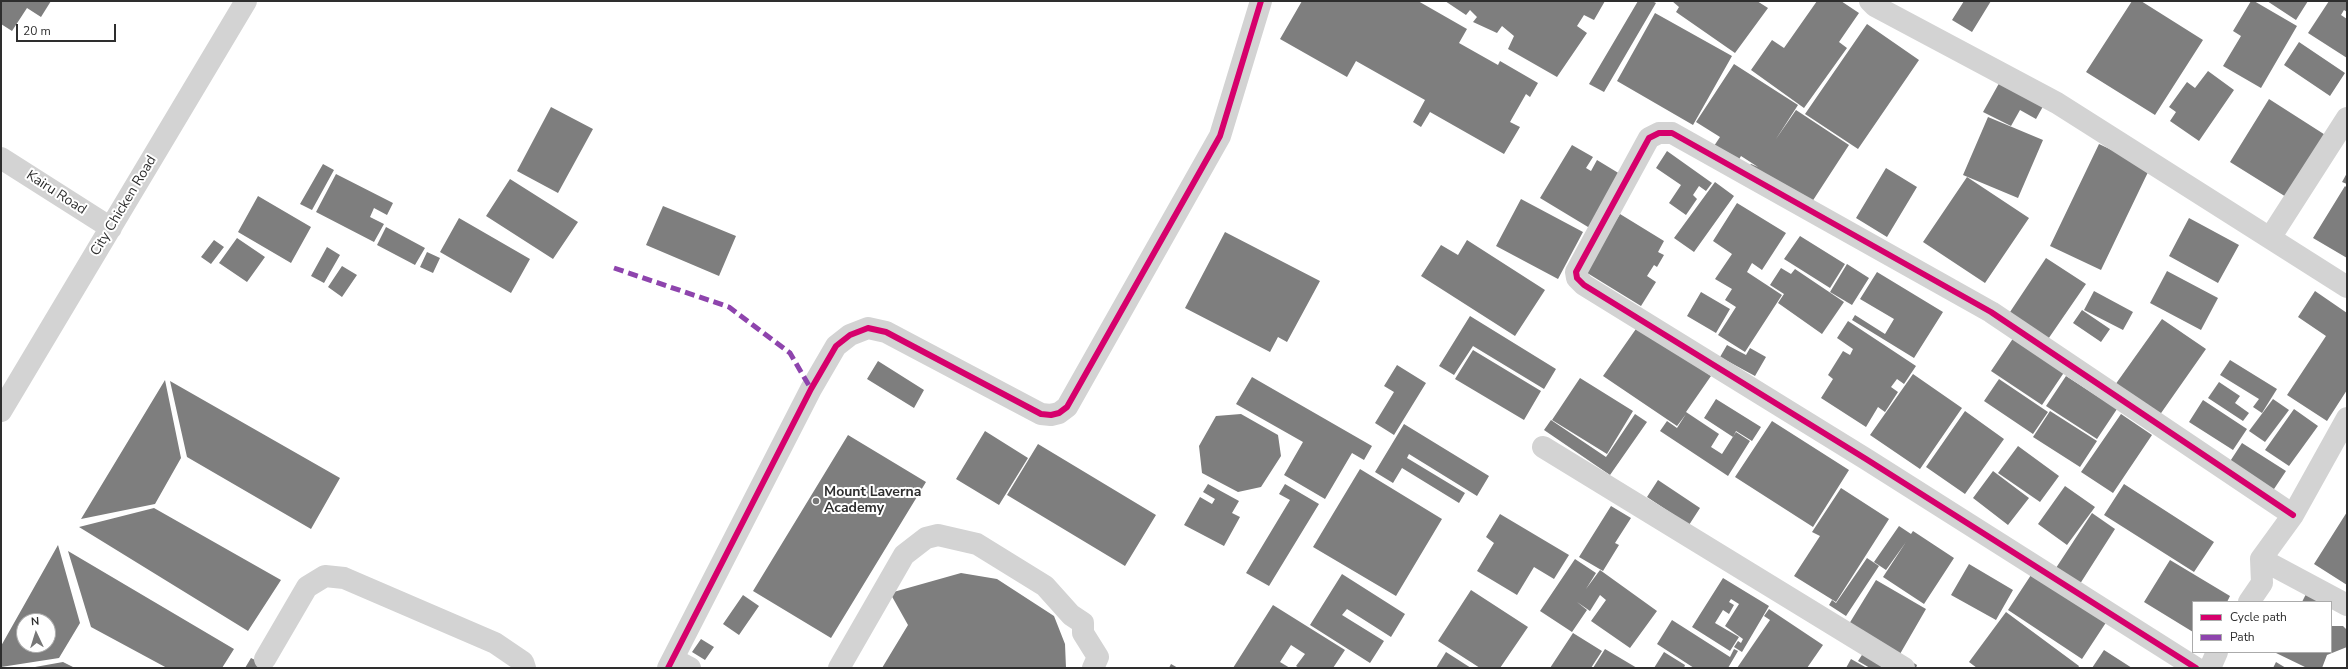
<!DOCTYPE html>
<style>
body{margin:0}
#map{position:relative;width:2348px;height:669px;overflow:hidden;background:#fff;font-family:"Nunito Sans",sans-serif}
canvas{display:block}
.frame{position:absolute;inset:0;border:2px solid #2e2e2e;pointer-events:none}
.legend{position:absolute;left:2192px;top:601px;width:140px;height:52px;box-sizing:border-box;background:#fff;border:1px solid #ababab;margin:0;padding:5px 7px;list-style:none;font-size:12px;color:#2e2e2e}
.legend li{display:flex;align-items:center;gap:8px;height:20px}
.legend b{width:20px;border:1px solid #ababab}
.north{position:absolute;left:16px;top:613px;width:40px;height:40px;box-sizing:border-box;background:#fff;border:1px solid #ababab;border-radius:50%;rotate:356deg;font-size:11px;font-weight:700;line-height:16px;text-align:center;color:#2e2e2e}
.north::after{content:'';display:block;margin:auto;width:14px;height:18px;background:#777;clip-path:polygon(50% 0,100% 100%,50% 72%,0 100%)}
.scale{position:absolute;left:16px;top:24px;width:100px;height:18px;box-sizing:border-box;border:2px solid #2e2e2e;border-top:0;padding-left:5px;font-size:12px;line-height:14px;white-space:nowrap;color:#2e2e2e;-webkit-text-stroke:3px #fff;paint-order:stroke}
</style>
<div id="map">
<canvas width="2348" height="669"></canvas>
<div class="frame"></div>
<ul class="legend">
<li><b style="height:5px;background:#d6006c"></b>Cycle path</li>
<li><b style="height:5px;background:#8e44ad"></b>Path</li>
</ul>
<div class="north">N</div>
<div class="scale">20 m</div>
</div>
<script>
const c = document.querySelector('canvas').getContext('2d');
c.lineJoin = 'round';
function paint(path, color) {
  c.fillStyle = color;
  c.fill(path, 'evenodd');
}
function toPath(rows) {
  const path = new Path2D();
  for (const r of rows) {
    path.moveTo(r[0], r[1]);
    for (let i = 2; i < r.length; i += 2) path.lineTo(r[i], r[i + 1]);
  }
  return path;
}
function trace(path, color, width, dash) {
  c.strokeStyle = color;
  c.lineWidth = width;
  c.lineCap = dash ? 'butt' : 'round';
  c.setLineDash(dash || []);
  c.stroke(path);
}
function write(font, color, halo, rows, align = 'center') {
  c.font = font + ' "Nunito Sans",sans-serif';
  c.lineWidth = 4;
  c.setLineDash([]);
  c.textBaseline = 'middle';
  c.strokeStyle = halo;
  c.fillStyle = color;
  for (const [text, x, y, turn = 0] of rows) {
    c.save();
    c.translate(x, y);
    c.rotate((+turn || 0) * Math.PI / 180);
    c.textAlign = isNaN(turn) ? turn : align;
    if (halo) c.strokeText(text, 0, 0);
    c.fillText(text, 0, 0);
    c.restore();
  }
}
paint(toPath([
 [1,1,51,1,41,17,27,8,12,31,1,24],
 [1302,1,1418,1,1467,29,1459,43,1498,65,1500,61,1538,83,1530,97,1526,94,1510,122,1520,127,1504,154,1430,112,1421,127,1413,122,1425,100,1356,61,1347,77,1280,39],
 [1445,1,1605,1,1594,20,1584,15,1577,26,1587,33,1557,77,1508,49,1514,36,1502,26,1497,33,1473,22,1477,17,1470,10,1466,15],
 [1638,1,1652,1,1656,3,1604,92,1589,84],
 [1672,1,1757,1,1768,8,1735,53,1676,12,1679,7],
 [1817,1,1841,1,1859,13,1839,42,1847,48,1804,108,1751,70,1772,40,1784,48],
 [1964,1,1991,1,1972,32,1952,20],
 [2132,1,2141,1,2203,40,2155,115,2086,72],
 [2251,1,2254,1,2297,26,2261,88,2223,66,2241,36,2233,31],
 [2267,1,2308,1,2296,20],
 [2329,1,2347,1,2347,12,2344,10,2341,15,2347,19,2347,58,2308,33],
 [1655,13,1732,56,1693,125,1617,81],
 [1867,24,1919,60,1858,149,1805,114],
 [2299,42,2345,73,2330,96,2284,65],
 [1734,64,1798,105,1776,139,1796,110,1849,145,1808,208,1746,169,1751,164,1758,167,1741,156,1738,161,1714,146,1720,137,1696,122],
 [2208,71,2234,90,2199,141,2170,121,2176,112,2169,107,2187,82,2195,88],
 [2002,78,2046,101,2036,119,2020,110,2011,126,1983,112],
 [2269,99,2330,138,2291,200,2230,162],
 [551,107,593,129,558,193,517,171],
 [1988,117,2043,140,2018,198,1963,175],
 [2099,144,2150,168,2101,270,2050,246],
 [1572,145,1593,157,1586,168,1591,171,1597,160,1625,177,1593,230,1540,198],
 [1667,151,1712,183,1706,191,1699,186,1693,195,1697,199,1686,215,1669,203,1681,185,1656,168],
 [323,164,334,170,312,210,300,204],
 [1886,168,1917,187,1887,237,1856,218],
 [2347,173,2347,184,2342,182],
 [336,174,393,203,387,215,374,208,370,217,384,224,374,242,316,212],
 [1967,177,2029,218,1985,283,1923,242],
 [510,179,578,222,553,259,486,216],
 [1715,182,1734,196,1694,252,1674,238],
 [2345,186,2347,188,2347,258,2313,238],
 [258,196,311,227,291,263,238,232],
 [1521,199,1583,232,1558,279,1496,246],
 [1737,203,1786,233,1762,270,1752,263,1747,272,1782,295,1745,352,1718,335,1736,307,1725,300,1732,289,1715,279,1732,254,1713,241],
 [663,206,736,236,719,276,646,245],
 [1620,214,1664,241,1658,252,1664,255,1657,267,1654,265,1647,276,1656,282,1641,306,1584,271],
 [459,218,530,259,511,293,440,252],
 [2189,218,2239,245,2218,283,2169,256],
 [386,227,425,248,415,265,377,245],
 [1225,232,1320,281,1287,342,1278,337,1270,352,1185,308],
 [1800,236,1845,264,1830,288,1784,259],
 [237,238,265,257,247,282,219,263],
 [214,240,224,247,211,264,201,257],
 [1467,240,1545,290,1515,336,1421,276,1441,245,1458,255],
 [327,247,340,255,324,283,311,276],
 [427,252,440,258,433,273,420,267],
 [2046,258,2086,284,2044,345,2006,318],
 [1847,264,1869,278,1852,305,1830,292],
 [342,266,357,275,342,297,328,287],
 [1781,268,1791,274,1795,269,1844,302,1822,334,1778,303,1784,294,1770,285],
 [2167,271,2218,298,2201,330,2150,303],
 [1877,272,1943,312,1914,358,1852,320,1855,315,1885,334,1894,319,1860,299],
 [2094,291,2133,312,2123,330,2084,310],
 [2315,291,2347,313,2347,390,2327,421,2287,395,2326,336,2298,317],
 [1701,292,1730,309,1716,333,1687,316],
 [2082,310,2110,329,2101,342,2073,323],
 [1470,316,1556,369,1544,389,1473,346,1454,375,1439,366],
 [2162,319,2206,349,2159,416,2115,385],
 [1848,321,1916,366,1904,384,1897,379,1891,387,1898,392,1885,412,1878,407,1866,427,1821,398,1833,379,1828,375,1843,351,1850,355,1853,349,1837,338],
 [1638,326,1711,376,1686,412,1719,434,1711,447,1722,454,1736,432,1750,441,1728,476,1660,431,1667,421,1677,428,1686,414,1677,426,1603,376],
 [2014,337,2065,371,2042,405,1991,371],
 [1727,345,1746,355,1750,348,1766,357,1755,376,1720,357],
 [1473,350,1541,391,1524,420,1455,379],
 [2230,360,2277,389,2262,413,2253,407,2259,399,2220,375],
 [878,361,924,390,914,408,867,379],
 [1397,365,1426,383,1394,435,1375,423,1394,392,1384,386],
 [1913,374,1962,408,1920,469,1870,435],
 [2066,376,2117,409,2097,439,2046,406],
 [1252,377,1372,446,1364,460,1352,453,1325,499,1284,475,1303,442,1236,404],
 [1580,378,1633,411,1607,454,1552,420],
 [1999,379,2048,412,2033,434,1984,401],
 [165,380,181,458,155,504,81,519],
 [170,381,340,478,311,529,187,457],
 [2219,382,2240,396,2235,403,2249,413,2243,421,2208,398],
 [1716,399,1761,427,1752,441,1736,431,1733,437,1704,418],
 [2273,399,2289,410,2265,442,2249,431],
 [2203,400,2247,429,2233,450,2189,422],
 [2294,409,2318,426,2289,466,2265,450],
 [1965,411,2004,439,1965,494,1926,467],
 [2050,411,2097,441,2080,467,2033,437],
 [1241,414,1278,435,1281,456,1261,487,1238,492,1202,473,1199,446,1216,416],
 [1635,414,1647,422,1610,475,1544,430,1551,420,1606,457],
 [2121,414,2152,435,2113,493,2081,472],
 [1772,421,1849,470,1813,527,1735,477],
 [1404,424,1489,476,1477,496,1409,454,1407,458,1465,493,1459,503,1402,468,1393,483,1375,472],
 [985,431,1028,458,999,505,956,479],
 [848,435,926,482,831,638,753,591],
 [2242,443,2286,471,2270,495,2227,466],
 [1038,444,1156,515,1125,566,1007,495],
 [2018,446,2059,476,2040,502,1998,473],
 [1360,469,1442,519,1396,596,1313,547],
 [1993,471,2029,498,2008,525,1973,498],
 [1658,480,1700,508,1689,525,1647,497],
 [1208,484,1239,501,1232,513,1240,517,1224,546,1184,525,1200,497,1212,504,1215,499,1203,492],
 [1285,484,1319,504,1269,586,1246,573,1290,500,1279,494],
 [2124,484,2214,542,2194,572,2104,515],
 [2065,486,2095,507,2067,545,2038,524],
 [1841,488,1889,519,1836,602,1794,576,1820,536,1812,532],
 [1611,506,1631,518,1615,543,1619,545,1603,571,1579,557],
 [154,508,281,580,248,631,79,527],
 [2347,512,2347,585,2314,564],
 [2092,513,2115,529,2078,587,2054,571],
 [1500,514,1569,555,1554,579,1534,567,1517,595,1477,571,1494,543,1486,537],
 [1899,526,1911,534,1913,531,1954,558,1924,604,1883,577,1906,542,1886,570,1874,562],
 [58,545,80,623,59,658,1,667,1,646],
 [24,621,48,621,48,645,24,645],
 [68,551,234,649,222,668,167,668,91,627],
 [1867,558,1879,566,1846,616,1829,605,1832,600,1836,603],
 [1575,559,1596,573,1586,589,1600,570,1657,611,1630,648,1591,621,1606,600,1600,595,1590,611,1577,602,1587,610,1572,632,1540,611],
 [2170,560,2230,596,2227,602,2193,602,2193,632,2144,602],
 [1969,564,2013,590,1996,620,1951,595],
 [2033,572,2107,621,2082,659,2008,610],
 [961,573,997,579,1054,616,1065,644,1066,668,882,668,908,625,890,593],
 [1342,574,1405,614,1391,637,1347,609,1342,615,1384,641,1370,663,1310,625],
 [1723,578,1769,606,1742,652,1734,647,1738,641,1741,643,1743,639,1725,626,1739,604,1731,599,1729,602,1734,605,1729,614,1723,610,1715,623,1739,637,1730,651,1692,627],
 [1876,580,1926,609,1900,654,1885,646,1917,665,1916,668,1870,668,1858,661,1873,638,1849,624],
 [1471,590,1528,627,1500,668,1480,668,1438,641],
 [2306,594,2323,602,2302,602],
 [743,595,759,606,739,635,723,624],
 [1273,605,1345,650,1333,668,1299,668,1296,666,1305,654,1291,645,1280,662,1290,668,1233,668],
 [1769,609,1823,645,1807,668,1737,668,1770,620,1764,616],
 [2006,612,2079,666,2078,668,1977,668,1969,662],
 [1672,620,1730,657,1734,649,1738,651,1728,668,1694,668,1657,644],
 [2331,626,2343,626,2347,630,2347,647,2327,655,2322,668,2307,668,2274,652,2331,652],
 [1573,633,1602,651,1591,668,1550,668],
 [701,639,714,647,705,660,692,652],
 [1605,649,1637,668,1593,668],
 [2104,650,2132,668,2092,668],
 [1446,652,1471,668,1436,668],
 [1664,652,1685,665,1684,668,1654,668],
 [251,658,261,663,258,668,245,668],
 [1851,659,1867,668,1846,668],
 [63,662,75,668,35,668,35,667],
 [2276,662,2286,668,2273,668],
 [1171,664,1178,668,1169,668]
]), '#7e7e7e');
trace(toPath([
 [1870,1,1875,6,2057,103,2347,287],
 [1,158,111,228],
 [2270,238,2347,118],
 [1,411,246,1],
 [1543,447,1904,668],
 [2261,559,2347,605],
 [2249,602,2262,583,2261,559,2293,515,2347,418],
 [265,659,307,587,325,576,344,578,495,643,523,662,525,668],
 [673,659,690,668],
 [668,668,811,389,836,346,850,335,868,328,886,332,1041,414,1051,415,1059,413,1067,407,1220,136,1261,1],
 [839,668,904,555,926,538,938,535,977,544,1045,586,1071,615,1083,623,1083,633,1098,657,1093,668],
 [2196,668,1866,459,1584,285,1577,278,1576,272,1649,138,1659,133,1672,133,1991,312,2293,515],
 [2210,668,2217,652]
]), '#d3d3d3', 22);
trace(toPath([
 [614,268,729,307,790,353,811,389]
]), '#8e44ad', 5, [10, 5]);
trace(toPath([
 [668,668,811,389,836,346,850,335,868,328,886,332,1041,414,1051,415,1059,413,1067,407,1220,136,1261,1],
 [2196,668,1866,459,1584,285,1577,278,1576,272,1649,138,1659,133,1672,133,1991,312,2293,515]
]), '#d6006c', 6);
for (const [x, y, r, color] of [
 [816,501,4,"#777"]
]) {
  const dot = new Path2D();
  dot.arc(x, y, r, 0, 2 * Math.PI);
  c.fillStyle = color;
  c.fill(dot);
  trace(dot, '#fff', 1.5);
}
write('14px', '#2e2e2e', '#fff', [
 ["Kairu Road",56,193,33],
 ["City Chicken Road",124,206,-59]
]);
write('bold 14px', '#2e2e2e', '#fff', [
 ["Mount Laverna",824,493],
 ["Academy",824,509]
], 'left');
</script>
